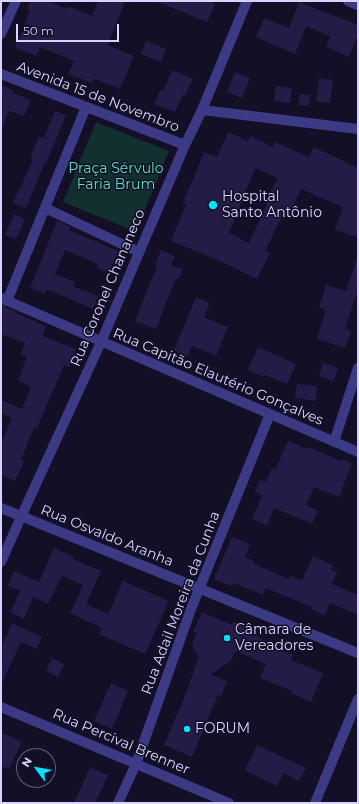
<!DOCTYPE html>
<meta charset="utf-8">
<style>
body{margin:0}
#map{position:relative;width:359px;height:804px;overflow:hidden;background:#130f26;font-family:Montserrat,sans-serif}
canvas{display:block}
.frame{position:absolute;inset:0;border:2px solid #d9d4ff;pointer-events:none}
.north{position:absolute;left:16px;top:748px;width:40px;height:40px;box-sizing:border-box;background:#130f26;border:1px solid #625e7d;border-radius:50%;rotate:302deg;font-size:11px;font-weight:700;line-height:16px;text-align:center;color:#d9d4ff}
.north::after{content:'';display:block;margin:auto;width:14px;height:18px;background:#00e5ff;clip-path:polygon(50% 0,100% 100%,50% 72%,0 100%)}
.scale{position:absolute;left:16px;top:24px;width:103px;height:18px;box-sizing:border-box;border:2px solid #d9d4ff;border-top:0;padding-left:5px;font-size:12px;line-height:14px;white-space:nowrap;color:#d9d4ff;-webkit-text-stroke:3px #130f26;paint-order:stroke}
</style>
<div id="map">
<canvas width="359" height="804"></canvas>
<div class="frame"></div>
<div class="north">N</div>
<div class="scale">50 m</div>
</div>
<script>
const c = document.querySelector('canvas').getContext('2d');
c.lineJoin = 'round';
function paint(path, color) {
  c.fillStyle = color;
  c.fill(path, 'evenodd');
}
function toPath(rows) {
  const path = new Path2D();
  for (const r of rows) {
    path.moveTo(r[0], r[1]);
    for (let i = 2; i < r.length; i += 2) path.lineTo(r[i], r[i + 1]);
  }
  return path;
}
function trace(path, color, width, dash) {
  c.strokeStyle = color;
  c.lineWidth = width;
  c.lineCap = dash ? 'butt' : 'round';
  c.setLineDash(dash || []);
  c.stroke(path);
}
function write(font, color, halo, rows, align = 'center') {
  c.font = font + ' Montserrat,sans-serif';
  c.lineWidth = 3;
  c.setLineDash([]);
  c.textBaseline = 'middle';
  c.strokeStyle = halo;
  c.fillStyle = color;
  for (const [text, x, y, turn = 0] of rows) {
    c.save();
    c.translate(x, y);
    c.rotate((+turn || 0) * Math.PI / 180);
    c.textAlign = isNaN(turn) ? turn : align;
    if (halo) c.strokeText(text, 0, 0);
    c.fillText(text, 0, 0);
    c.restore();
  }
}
paint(toPath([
 [96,122,169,151,136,232,63,202]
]), '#12302f');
paint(toPath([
 [30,1,48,1,66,9,68,6,92,16,98,1,125,1,108,45,134,56,120,89,94,79,92,83,68,74,74,61,40,47,37,56,15,48,30,11,27,10],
 [156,1,209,1,215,4,207,22],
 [299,2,358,25,358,34,349,57,326,47,330,36,306,26,295,54,256,37,264,18,289,28],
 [146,41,166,49,161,62,141,54],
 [172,70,193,79,185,96,183,95,175,112,154,104,160,90,163,91],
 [235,72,250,78,242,98,227,92],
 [319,78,333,80,330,103,316,102],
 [1,85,14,91,13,93,31,100,24,116,9,111,1,130],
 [276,86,292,88,290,103,274,101],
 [300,94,311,95,309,106,298,105],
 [55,111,66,115,46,164,44,164,26,208,13,203,18,191,19,191,33,159,30,158,39,136,44,138],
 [228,132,248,141,250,136,273,147,275,142,309,157,314,147,358,168,358,237,335,230,343,207,301,189,289,215,284,212,265,251,270,253,257,279,225,263,171,241,186,204,183,203,204,152,217,157],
 [255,168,278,178,265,203,267,204,249,243,229,233],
 [14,214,25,219,16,239,5,235],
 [57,221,71,227,69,230,118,251,109,273,97,268,98,264,65,250,55,274,75,282,74,287,98,296,93,309,47,289,45,294,30,288],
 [161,250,175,256,171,265,183,269,178,279,176,278,156,329,135,321,157,266,155,265],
 [356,261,358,262,358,289,345,329,351,331,345,348,317,339,326,310,319,307,326,285,346,291],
 [196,297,210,303,204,317,228,327,216,356,192,346,188,356,174,350],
 [1,305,17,312,16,313,46,326,43,336,76,349,69,367,64,365,37,428,34,427,21,460,24,462,15,481,1,475,1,444,12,418,1,413,1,400,22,409,31,387,18,381,27,356,21,354,25,343,1,334],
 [258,347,296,364,287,384,265,375,264,377,248,370],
 [323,363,338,368,334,381,319,376],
 [297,384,317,386,316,401,295,398],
 [288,441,307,449,308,447,341,461,342,459,352,463,339,497,314,487,306,506,318,510,312,524,274,508,267,526,252,519,262,495,255,492,260,479,266,482,272,468,275,470],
 [232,537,250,544,245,557,254,561,254,564,289,579,290,576,302,581,313,556,333,565,331,570,337,572,332,584,358,595,358,615,330,603,325,615,311,609,312,607,266,588,263,595,234,583,232,586,214,579],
 [54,548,74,557,73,559,101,571,86,604,108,614,123,581,169,601,145,654,99,634,102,628,70,613,83,585,62,576,48,604,33,597,24,619,10,612,20,591,8,586,14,571,39,582],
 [202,612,232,625,233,621,249,628,247,632,271,643,269,645,293,655,291,660,323,673,311,702,291,693,292,691,260,678,266,664,236,651,231,660,211,675,227,681,221,696,218,695,192,757,164,745,190,684,189,684,199,657,195,652,192,643,197,633,193,632],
 [12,623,42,637,37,649,21,642,1,685,1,648],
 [52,658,64,664,58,677,46,671],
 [111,683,128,691,112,729,94,721],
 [1,732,22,742,9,769,1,766],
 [257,745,306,768,299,781,284,773,277,786,245,770],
 [90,767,108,775,95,803,74,803]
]), '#241b47');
trace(toPath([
 [348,1,358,5],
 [1,34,16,1],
 [1,74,185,145],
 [202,110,358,129],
 [45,208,139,252],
 [1,298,358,452],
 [7,301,86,107],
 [334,442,358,368],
 [1,508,358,653],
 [1,562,21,517,101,342,185,145,202,110,247,1],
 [1,707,229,803],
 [118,803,136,764,191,609,270,414],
 [315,803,358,699]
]), '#3d3a85', 10);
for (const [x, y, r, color] of [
 [213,205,5,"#00e5ff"],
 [227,638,4,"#00e5ff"],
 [187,729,4,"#00e5ff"]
]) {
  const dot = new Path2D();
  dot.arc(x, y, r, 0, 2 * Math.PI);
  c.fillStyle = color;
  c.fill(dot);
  trace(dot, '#130f26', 1.5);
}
write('14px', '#d9d4ff', '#130f26', [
 ["Avenida 15 de Novembro",98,97,21],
 ["Rua Coronel Chananeco",108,288,-67],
 ["Rua Capitão Elautério Gonçalves",218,377,23],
 ["Rua Osvaldo Aranha",107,536,22],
 ["Rua Adail Moreira da Cunha",181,603,-69],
 ["Rua Percival Brenner",121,742,23]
]);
write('14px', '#5fe0c0', '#130f26', [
 ["Praça Sérvulo",116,169],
 ["Faria Brum",116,185]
]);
write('14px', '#d9d4ff', '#130f26', [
 ["Hospital",222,197],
 ["Santo Antônio",222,213],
 ["Câmara de",235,630],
 ["Vereadores",235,646],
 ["FORUM",195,729]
], 'left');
</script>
